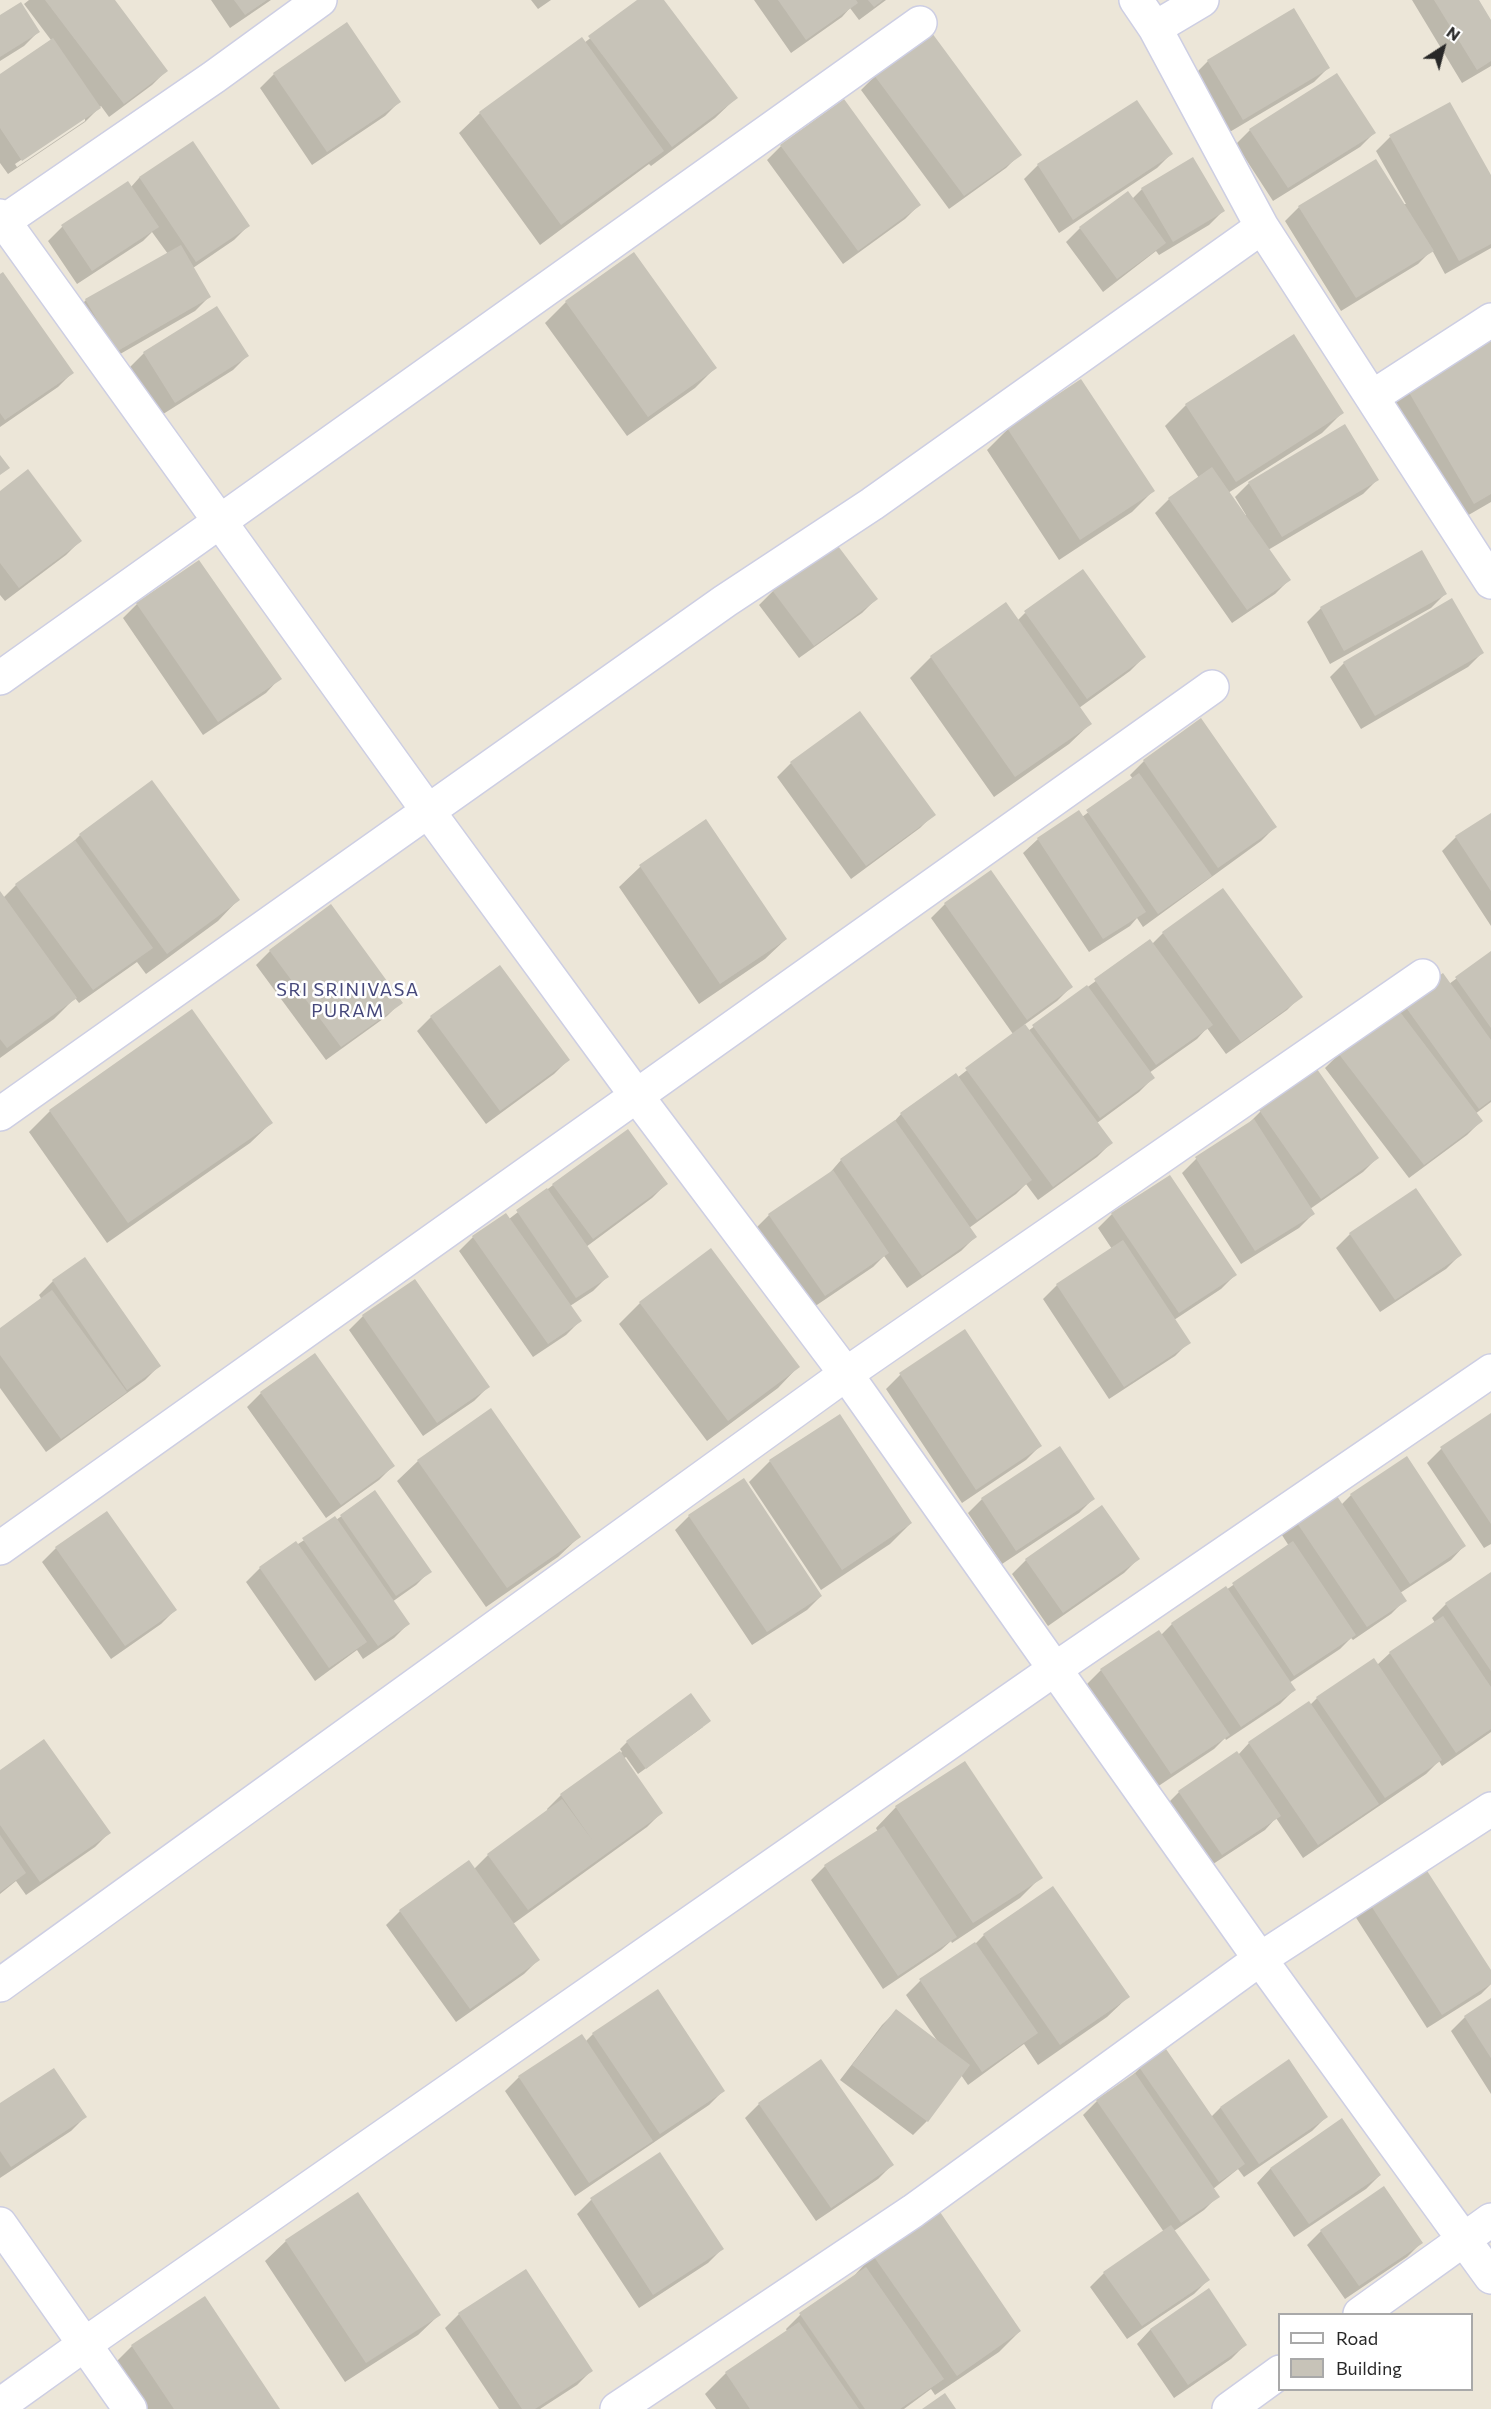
<!DOCTYPE html>
<style>
body{margin:0}
#map{position:relative;width:1491px;height:2409px;overflow:hidden;background:#ece6d8;font-family:Commissioner,sans-serif}
canvas{display:block}
.legend{position:absolute;left:1278px;top:2313px;width:195px;height:78px;box-sizing:border-box;background:#fff;border:2px solid #a9a9a9;margin:0;padding:8px 10px;list-style:none;font-size:18px;color:#282828}
.legend li{display:flex;align-items:center;gap:12px;height:30px}
.legend b{width:30px;border:2px solid #a9a9a9}
.north{position:absolute;left:1413px;top:18px;width:60px;height:60px;-webkit-text-stroke:4px #fff;paint-order:stroke;rotate:36deg;font-size:16px;font-weight:700;line-height:24px;text-align:center;color:#282828}
.north::after{content:'';display:block;margin:auto;width:21px;height:27px;background:#282828;clip-path:polygon(50% 0,100% 100%,50% 72%,0 100%)}
</style>
<div id="map">
<canvas width="1491" height="2409"></canvas>
<ul class="legend">
<li><b style="height:8px;background:#fff"></b>Road</li>
<li><b style="height:16px;background:#c7c3b8"></b>Building</li>
</ul>
<div class="north">N</div>
</div>
<script>
const c = document.querySelector('canvas').getContext('2d');
c.lineJoin = 'round';
function paint(path, color) {
  c.fillStyle = color;
  c.fill(path, 'evenodd');
}
function toPath(rows) {
  const path = new Path2D();
  for (const r of rows) {
    path.moveTo(r[0], r[1]);
    for (let i = 2; i < r.length; i += 2) path.lineTo(r[i], r[i + 1]);
  }
  return path;
}
function trace(path, color, width, dash) {
  c.strokeStyle = color;
  c.lineWidth = width;
  c.lineCap = dash ? 'butt' : 'round';
  c.setLineDash(dash || []);
  c.stroke(path);
}
function write(font, color, halo, rows, align = 'center') {
  c.font = font + ' Commissioner,sans-serif';
  c.lineWidth = 5;
  c.setLineDash([]);
  c.textBaseline = 'middle';
  c.strokeStyle = halo;
  c.fillStyle = color;
  for (const [text, x, y, turn = 0] of rows) {
    c.save();
    c.translate(x, y);
    c.rotate((+turn || 0) * Math.PI / 180);
    c.textAlign = isNaN(turn) ? turn : align;
    if (halo) c.strokeText(text, 0, 0);
    c.fillText(text, 0, 0);
    c.restore();
  }
}
paint(toPath([
 [29,0,113,0,166,71,152,85,109,117,101,106,85,122,8,174,0,163,0,75,51,40,24,4],
 [85,117,85,121,17,167,15,164],
 [211,0,271,0,230,28],
 [531,0,551,0,538,9],
 [640,0,662,0,736,98,715,118,651,166,649,164,540,245,459,133,480,113,584,43],
 [754,0,886,0,859,20,850,8,842,17,791,53],
 [1412,0,1477,0,1491,23,1491,66,1462,83],
 [1293,10,1328,68,1314,82,1228,133,1194,75,1208,61],
 [0,16,38,32,24,46,0,61],
 [274,74,399,102,385,116,312,165,260,88],
 [875,76,1020,154,1006,168,949,209,861,90],
 [1250,130,1374,133,1360,147,1273,201,1236,144],
 [1390,137,1491,178,1491,248,1445,274,1432,250,1418,264,1341,311,1285,221,1299,207,1406,204,1376,151],
 [193,143,248,226,234,240,193,268,209,297,195,311,101,365,72,314,86,300,168,254,152,232,143,241,77,284,48,241,62,227,131,187,139,178],
 [781,146,919,205,905,219,843,264,767,160],
 [1171,154,1157,168,1059,233,1024,179,1038,165],
 [1192,159,1223,211,1209,225,1159,255,1156,251,1103,292,1066,242,1080,228,1132,199,1142,189],
 [0,276,72,373,58,387,0,427],
 [566,302,715,368,695,388,627,436,545,323],
 [1491,342,1491,502,1453,524,1387,411,1408,390],
 [144,353,247,356,233,370,160,416,130,367],
 [1081,381,1153,491,1132,512,1059,560,987,450,1008,429],
 [1186,405,1343,412,1322,433,1228,493,1244,516,1246,515,1235,497,1252,480,1377,480,1363,494,1268,550,1289,580,1275,594,1232,623,1155,513,1169,499,1199,478,1165,426],
 [0,493,80,541,66,555,5,601,0,595],
 [773,591,876,599,862,613,799,658,759,605],
 [1445,594,1431,608,1330,664,1307,622,1321,608],
 [137,604,280,678,266,693,203,735,123,618],
 [1025,613,1144,657,1130,671,1079,708,1090,724,1069,744,994,797,910,678,931,657,1017,621],
 [1482,653,1468,667,1361,729,1330,677,1344,663],
 [1144,761,1275,827,1261,841,1143,927,1137,918,1130,926,1089,952,1023,853,1038,839,1079,813,1082,817,1133,779,1130,775],
 [791,763,934,814,920,828,851,879,777,777],
 [1491,814,1491,926,1442,851,1456,837],
 [705,821,786,939,765,959,699,1004,619,887,640,867],
 [80,835,238,900,218,921,146,974,137,962,79,1003,75,998,54,1019,0,1058,0,893,3,898,16,885,66,849],
 [1223,890,1301,996,1287,1010,1226,1054,1207,1028,1197,1039,1149,1073,1153,1078,1139,1092,1097,1123,1111,1143,1097,1157,1038,1200,1026,1184,1016,1194,969,1228,975,1237,961,1251,907,1288,884,1256,873,1267,811,1309,755,1229,769,1215,828,1175,841,1160,890,1126,901,1114,957,1078,1013,1034,931,918,945,904,1071,987,1057,1001,1024,1025,1028,1031,1150,941,1152,944,1163,933],
 [330,906,401,1002,387,1016,326,1060,256,965,270,951],
 [1491,953,1491,1102,1475,1114,1481,1121,1467,1135,1409,1178,1325,1068,1339,1054,1395,1012,1449,984],
 [499,967,568,1060,554,1074,486,1124,417,1031,431,1017],
 [192,1011,271,1123,250,1143,107,1243,29,1132,50,1111],
 [1317,1071,1377,1158,1363,1172,1310,1209,1313,1214,1299,1228,1241,1264,1182,1173,1196,1159,1246,1126,1260,1112],
 [666,1184,652,1198,586,1247,607,1277,593,1291,570,1306,580,1321,566,1335,533,1357,459,1251,473,1237,509,1219,553,1185],
 [1112,1214,1235,1275,1221,1289,1174,1320,1189,1342,1175,1356,1109,1399,1043,1299,1057,1285,1112,1249,1098,1228],
 [1350,1234,1460,1255,1446,1269,1380,1312,1336,1248],
 [711,1250,798,1367,778,1388,707,1441,619,1324,640,1303],
 [85,1259,159,1366,145,1380,46,1452,0,1388,0,1329,42,1300,39,1295,53,1281],
 [414,1281,488,1387,474,1401,423,1436,349,1330,363,1316],
 [965,1332,1040,1446,1026,1460,962,1503,886,1389,900,1375],
 [261,1393,393,1466,379,1480,326,1518,247,1407],
 [1491,1415,1491,1544,1484,1548,1427,1463,1441,1449],
 [418,1461,579,1537,558,1557,486,1607,397,1481],
 [770,1461,911,1523,890,1544,821,1590,749,1482],
 [375,1492,430,1571,416,1585,392,1602,408,1624,394,1638,363,1659,357,1650,315,1681,246,1582,260,1568,336,1520],
 [1351,1495,1465,1545,1451,1560,1400,1593,1405,1600,1391,1614,1353,1640,1351,1638,1340,1649,1289,1683,1294,1690,1280,1704,1226,1740,1225,1738,1214,1749,1157,1787,1087,1684,1101,1670,1161,1635,1172,1624,1226,1590,1289,1546,1280,1532,1294,1518,1341,1505],
 [982,1499,1093,1499,1079,1513,1002,1564,968,1513],
 [689,1516,821,1596,807,1610,752,1645,675,1530],
 [56,1548,175,1610,161,1624,111,1659,42,1562],
 [1138,1559,1124,1573,1048,1626,1012,1574,1026,1560],
 [1491,1574,1491,1732,1442,1766,1439,1761,1426,1774,1303,1858,1276,1818,1265,1830,1207,1868,1165,1806,1179,1792,1238,1755,1249,1743,1310,1705,1317,1698,1377,1665,1390,1653,1435,1623,1432,1618,1446,1604],
 [690,1695,703,1727,638,1774,626,1757,623,1759,661,1813,647,1827,513,1924,538,1960,524,1974,456,2022,386,1925,400,1911,474,1869,488,1855,548,1811,547,1809,561,1795,622,1752,620,1749,627,1742],
 [0,1772,109,1833,95,1847,26,1895,16,1881,0,1894],
 [896,1807,1041,1877,1020,1898,952,1943,951,1941,941,1950,883,1989,811,1880,825,1866,878,1832,876,1828],
 [1053,1888,1128,1997,1107,2017,1038,2065,1024,2044,968,2085,961,2075,927,2121,913,2135,840,2080,882,2025,896,2011,938,2042,906,1995,920,1981,975,1944,984,1935],
 [1367,1899,1491,1973,1491,1984,1481,1994,1427,2028,1353,1913],
 [1491,2000,1491,2094,1451,2031,1465,2017],
 [593,2034,723,2091,709,2105,575,2196,505,2091,519,2077,585,2042],
 [1288,2061,1326,2117,1312,2131,1244,2177,1238,2169,1213,2189,1218,2196,1204,2210,1174,2231,1208,2280,1194,2294,1127,2339,1090,2287,1104,2273,1164,2232,1083,2115,1097,2101,1127,2081,1140,2068,1211,2117,1220,2108],
 [759,2104,892,2165,878,2179,816,2221,745,2118],
 [0,2105,85,2117,71,2131,0,2178],
 [1342,2120,1380,2175,1366,2189,1294,2237,1257,2183,1270,2169],
 [659,2154,722,2249,708,2263,639,2308,577,2214,591,2200],
 [1384,2188,1421,2243,1407,2257,1345,2299,1307,2245,1321,2231],
 [286,2241,439,2315,418,2335,345,2382,265,2261],
 [873,2255,1020,2331,999,2352,935,2395,931,2389,904,2409,716,2409,705,2394,726,2373,787,2331,786,2329,800,2315,853,2277],
 [1208,2290,1245,2345,1231,2359,1174,2398,1137,2344,1150,2330],
 [459,2314,591,2371,577,2385,540,2409,499,2409,445,2328],
 [132,2346,278,2409,140,2409,112,2366]
]), '#0003');
paint(toPath([
 [45,0,115,0,168,71,124,104],
 [234,0,267,0,245,15],
 [637,0,664,0,738,98,672,147,588,36],
 [778,0,856,0,858,3,806,40],
 [868,0,883,0,874,7],
 [1434,0,1479,0,1491,20,1491,61,1477,70],
 [21,2,40,32,0,57,0,15],
 [1294,8,1330,68,1243,120,1207,60],
 [347,22,401,102,327,152,273,73],
 [932,33,1022,155,964,196,874,75],
 [582,37,664,151,561,225,479,112],
 [53,38,101,108,22,161,0,128,0,74],
 [1337,73,1376,133,1288,188,1249,129],
 [844,99,921,205,858,251,780,145],
 [1137,100,1173,154,1073,220,1037,164],
 [1450,102,1491,175,1491,244,1459,261,1389,135],
 [193,141,250,226,196,262,139,177],
 [1193,157,1225,211,1173,242,1141,188],
 [1376,159,1434,251,1356,298,1298,206],
 [128,181,159,227,92,271,61,225],
 [1128,191,1166,243,1117,279,1079,227],
 [181,245,211,297,116,352,85,299],
 [634,252,717,368,648,417,565,301],
 [3,272,74,373,5,420,0,413,0,274],
 [217,306,249,356,175,403,143,352],
 [1294,334,1344,413,1236,482,1185,404],
 [1491,340,1491,494,1474,504,1407,389],
 [1081,379,1155,491,1080,540,1007,428],
 [1345,424,1379,480,1282,537,1248,482],
 [0,455,10,468,0,475],
 [1212,467,1291,580,1247,610,1168,498],
 [28,469,82,541,19,588,0,563,0,491],
 [835,542,878,599,814,646,772,590],
 [1422,550,1447,594,1344,651,1320,607],
 [199,560,282,679,218,722,136,603],
 [1083,569,1146,657,1087,699,1024,611],
 [1452,598,1484,653,1375,716,1343,662],
 [1006,602,1092,724,1015,777,930,656],
 [860,711,936,815,866,866,790,762],
 [1201,718,1277,827,1218,868,1143,760],
 [1139,773,1212,876,1158,914,1086,810],
 [152,780,240,900,167,954,79,834],
 [1079,810,1146,912,1103,939,1037,838],
 [1491,813,1491,891,1455,836],
 [706,819,787,939,720,984,639,865],
 [75,840,153,948,93,990,15,884],
 [991,870,1073,987,1027,1020,944,903],
 [1223,888,1303,997,1241,1042,1162,932],
 [0,891,77,998,7,1048,0,1039],
 [331,904,403,1003,341,1047,269,950],
 [1150,939,1213,1025,1156,1065,1094,979],
 [1491,951,1491,1028,1455,977],
 [500,965,570,1060,500,1111,430,1016],
 [1443,973,1491,1040,1491,1100,1479,1109,1402,1002],
 [1087,985,1155,1078,1100,1118,1032,1025],
 [1397,1008,1483,1121,1424,1165,1338,1053],
 [192,1009,273,1123,128,1223,49,1110],
 [1025,1024,1113,1143,1053,1187,965,1068],
 [1317,1069,1379,1158,1321,1199,1259,1110],
 [956,1073,1032,1180,977,1220,900,1113],
 [1254,1119,1315,1214,1255,1251,1195,1157],
 [895,1120,977,1237,922,1276,840,1159],
 [628,1129,668,1184,593,1239,552,1184],
 [833,1170,889,1253,825,1296,768,1214],
 [1170,1175,1237,1275,1179,1313,1111,1213],
 [547,1188,609,1277,576,1298,516,1210],
 [1416,1188,1462,1255,1395,1300,1349,1233],
 [506,1213,582,1321,548,1344,472,1236],
 [1123,1240,1191,1343,1124,1387,1056,1284],
 [711,1248,800,1367,728,1421,639,1302],
 [85,1257,161,1366,127,1390,52,1280],
 [415,1279,490,1387,437,1423,362,1315],
 [52,1290,127,1392,61,1439,0,1355,0,1328],
 [965,1329,1042,1446,976,1490,899,1373],
 [315,1353,395,1466,341,1505,260,1392],
 [491,1408,581,1537,507,1588,417,1460],
 [1491,1413,1491,1524,1440,1447],
 [840,1414,912,1523,842,1570,769,1460],
 [1060,1446,1095,1499,1016,1551,981,1498],
 [1407,1456,1466,1546,1410,1584,1350,1494],
 [744,1478,822,1596,767,1632,688,1515],
 [375,1490,432,1572,396,1596,340,1515],
 [1333,1490,1407,1601,1367,1627,1293,1517],
 [1102,1505,1140,1559,1063,1613,1025,1559],
 [107,1511,177,1610,125,1646,55,1547],
 [335,1516,410,1624,378,1646,302,1538],
 [296,1541,367,1642,329,1668,259,1567],
 [1293,1541,1356,1635,1294,1676,1232,1583],
 [1491,1572,1491,1671,1445,1603],
 [1226,1586,1296,1690,1241,1727,1171,1623],
 [1443,1616,1491,1687,1491,1729,1456,1753,1389,1652],
 [1159,1630,1230,1735,1171,1774,1100,1669],
 [1374,1658,1442,1760,1385,1798,1316,1697],
 [691,1693,711,1721,646,1769,626,1741],
 [1309,1701,1379,1804,1318,1845,1248,1742],
 [44,1739,111,1833,40,1882,0,1825,0,1770],
 [620,1751,663,1813,528,1910,487,1854,562,1799,593,1841,560,1794],
 [1237,1751,1281,1816,1222,1855,1178,1791],
 [965,1761,1043,1878,973,1923,895,1806],
 [884,1826,957,1937,898,1976,824,1865],
 [0,1835,26,1873,0,1892],
 [469,1860,540,1960,470,2009,399,1910],
 [1422,1863,1491,1970,1491,1984,1442,2015,1366,1898],
 [1053,1886,1130,1997,1060,2045,983,1934],
 [975,1942,1038,2033,982,2072,919,1979],
 [658,1989,725,2091,660,2134,592,2033],
 [1491,1998,1491,2058,1464,2016],
 [896,2009,970,2065,928,2122,852,2065],
 [582,2034,653,2141,589,2183,518,2076],
 [1166,2049,1245,2164,1219,2182,1139,2067],
 [821,2059,894,2165,831,2208,758,2103],
 [1289,2059,1328,2117,1259,2164,1220,2107],
 [54,2068,87,2117,11,2167,0,2151,0,2103],
 [1135,2073,1220,2197,1181,2223,1096,2100],
 [1342,2118,1381,2175,1309,2224,1270,2168],
 [660,2152,724,2249,653,2295,590,2198],
 [1384,2186,1423,2243,1359,2286,1320,2230],
 [358,2192,441,2315,366,2363,285,2240],
 [938,2209,1021,2331,957,2376,872,2254],
 [1171,2225,1210,2280,1142,2326,1103,2272],
 [866,2267,944,2379,900,2409,865,2409,799,2313],
 [526,2269,593,2371,535,2409,522,2409,458,2313],
 [1209,2288,1247,2345,1188,2385,1150,2329],
 [205,2296,280,2409,174,2409,131,2345],
 [799,2322,859,2409,750,2409,725,2372],
 [945,2393,956,2409,922,2409]
]), '#c7c3b8');
const minor = toPath([
 [1136,0,1155,28,1262,227,1491,582],
 [1155,28,1202,0],
 [0,216,428,811,636,1095,846,1374,1260,1959,1491,2277],
 [0,224,214,77,320,0],
 [1372,397,1491,320],
 [0,678,920,23],
 [0,1114,725,601,872,504,1262,227],
 [0,1548,1212,687],
 [0,1985,846,1374,1423,976],
 [0,2224,130,2409],
 [1360,2314,1491,2220],
 [0,2405,85,2344,1055,1669,1491,1371],
 [617,2409,913,2211,1260,1959,1491,1809],
 [1229,2409,1280,2372]
]);
trace(minor, '#cdcee3', 36);
trace(minor, '#fff', 33);
c.letterSpacing = '1.5px';
write('18px', '#46487b', '#fff', [
 ["SRI SRINIVASA",348,990],
 ["PURAM",348,1011]
]);
c.letterSpacing = '0px';
</script>
